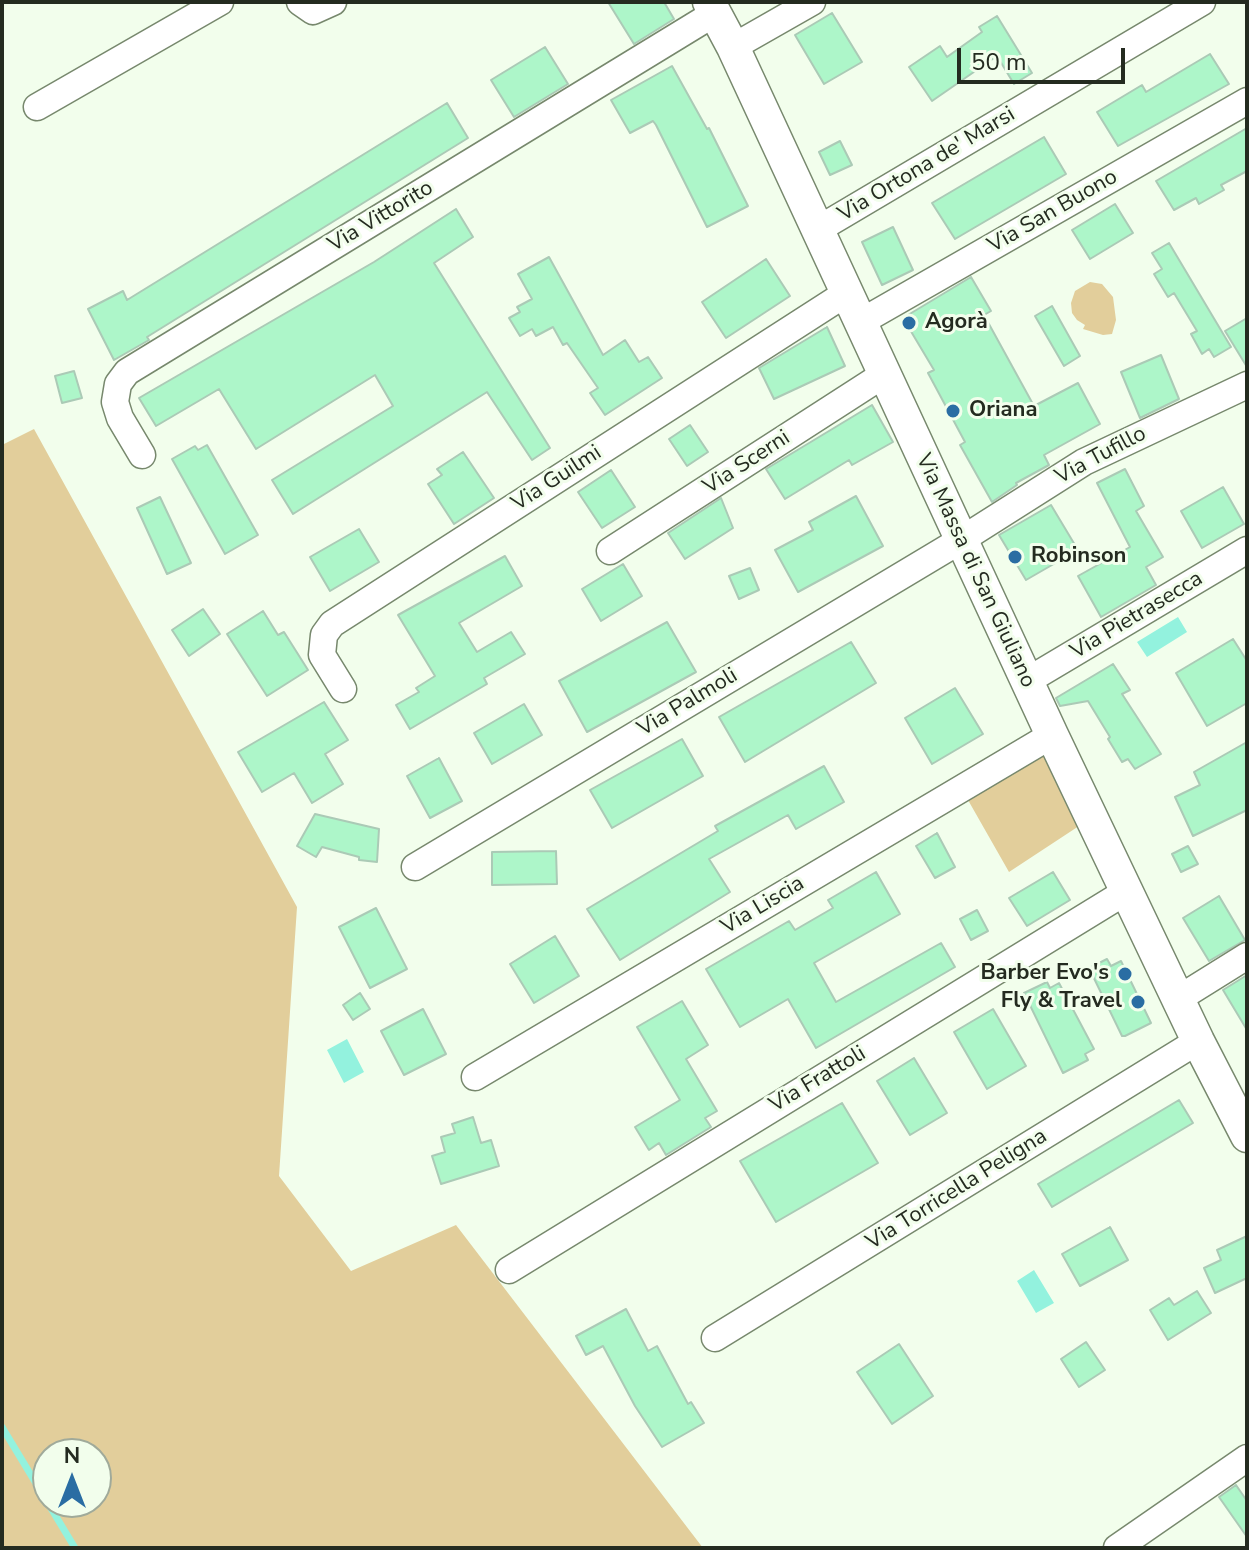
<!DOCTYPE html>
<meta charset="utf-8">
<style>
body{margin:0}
#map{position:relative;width:1249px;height:1550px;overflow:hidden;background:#f2feec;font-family:"Nunito Sans",sans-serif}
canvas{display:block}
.frame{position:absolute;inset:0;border:4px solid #242b20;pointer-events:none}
.north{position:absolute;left:32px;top:1438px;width:80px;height:80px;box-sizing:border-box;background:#f2feec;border:2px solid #a0aa9a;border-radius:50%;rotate:0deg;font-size:22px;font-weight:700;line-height:32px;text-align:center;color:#242b20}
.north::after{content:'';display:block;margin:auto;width:28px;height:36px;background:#2a6da3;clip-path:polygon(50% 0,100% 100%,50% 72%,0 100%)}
.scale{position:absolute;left:957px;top:48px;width:168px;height:36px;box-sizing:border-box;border:4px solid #242b20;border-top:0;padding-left:10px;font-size:24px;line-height:28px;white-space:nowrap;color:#242b20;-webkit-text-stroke:6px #f2feec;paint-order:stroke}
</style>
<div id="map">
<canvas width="1249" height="1550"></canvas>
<div class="frame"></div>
<div class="north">N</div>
<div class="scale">50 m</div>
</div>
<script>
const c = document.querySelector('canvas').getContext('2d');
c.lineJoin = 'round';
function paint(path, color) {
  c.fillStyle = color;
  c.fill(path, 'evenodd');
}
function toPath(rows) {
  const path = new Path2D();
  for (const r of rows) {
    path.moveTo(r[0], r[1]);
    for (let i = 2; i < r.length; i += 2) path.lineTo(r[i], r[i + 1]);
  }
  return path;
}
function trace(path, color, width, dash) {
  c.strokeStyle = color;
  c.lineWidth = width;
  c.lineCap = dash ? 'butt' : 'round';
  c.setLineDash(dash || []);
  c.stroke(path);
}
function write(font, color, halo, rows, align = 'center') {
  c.font = font + ' "Nunito Sans",sans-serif';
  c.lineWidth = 6;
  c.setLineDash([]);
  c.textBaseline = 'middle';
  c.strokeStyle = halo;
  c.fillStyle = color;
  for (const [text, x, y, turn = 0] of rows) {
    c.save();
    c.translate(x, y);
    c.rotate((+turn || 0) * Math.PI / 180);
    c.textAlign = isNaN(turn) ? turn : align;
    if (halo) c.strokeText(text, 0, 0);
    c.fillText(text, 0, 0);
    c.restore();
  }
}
paint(toPath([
 [1090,282,1102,284,1113,297,1116,320,1112,334,1103,335,1083,329,1085,325,1077,320,1072,313,1071,303,1075,291],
 [34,429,297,907,279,1176,351,1271,456,1225,703,1548,2,1548,2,445],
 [48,1454,96,1454,96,1502,48,1502],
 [1043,747,1082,824,1009,872,964,793]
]), '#e2ce9b');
paint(toPath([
 [1178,617,1187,632,1147,657,1137,642],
 [347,1039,364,1072,344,1083,327,1050],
 [1034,1270,1054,1303,1036,1313,1017,1281]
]), '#93f2de');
trace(toPath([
 [2,1427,75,1548]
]), '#93f2de', 7);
const building = toPath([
 [608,2,664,2,674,19,634,44,608,2],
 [832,13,862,62,824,84,795,35,832,13],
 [997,16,1032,73,1014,84,997,56,932,101,909,67,940,46,947,57,982,32,979,27,997,16],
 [545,47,568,84,514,117,491,80,545,47],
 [1210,54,1229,84,1118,146,1097,112,1142,85,1146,92,1210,54],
 [672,66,707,129,709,128,748,206,707,227,656,125,653,121,630,133,611,100,672,66],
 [447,103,468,138,147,337,149,340,114,360,88,309,123,291,127,300,447,103],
 [1247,128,1247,171,1221,185,1224,190,1199,204,1196,198,1174,210,1156,181,1247,128],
 [1044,137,1066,174,955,239,932,203,1044,137],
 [840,141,852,165,830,175,819,152,840,141],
 [1115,204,1133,233,1090,259,1072,230,1115,204],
 [456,209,473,237,434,263,550,448,532,460,487,392,293,514,272,480,393,406,375,375,256,449,219,389,156,426,139,398,374,262,456,209],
 [893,227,913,270,882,285,862,242,893,227],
 [1169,243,1231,347,1214,357,1209,349,1202,354,1191,334,1197,331,1174,293,1168,297,1154,274,1162,269,1152,253,1169,243],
 [549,257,603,355,625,340,639,362,648,357,662,378,605,415,590,393,598,388,567,343,563,345,553,327,536,336,532,329,520,336,509,318,520,312,517,307,532,299,518,274,549,257],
 [766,259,790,296,726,338,702,302,766,259],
 [971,277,991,311,984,315,1034,406,1078,383,1100,424,1044,455,1049,465,1016,483,1017,485,992,502,960,445,965,442,928,373,934,370,903,318,971,277],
 [1052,306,1080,356,1064,366,1035,316,1052,306],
 [1247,318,1247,367,1225,331,1247,318],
 [827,327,845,366,774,399,759,368,827,327],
 [1161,355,1179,399,1140,418,1121,372,1161,355],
 [74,371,82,398,62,403,55,376,74,371],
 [872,405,893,442,852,465,849,460,785,499,766,469,872,405],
 [690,425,708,452,687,466,669,439,690,425],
 [207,445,258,535,225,554,172,459,195,446,198,450,207,445],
 [463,452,494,498,454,524,428,484,442,475,437,469,463,452],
 [1125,469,1144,506,1136,511,1163,557,1146,567,1156,585,1101,617,1078,576,1130,547,1097,483,1125,469],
 [611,470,635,507,602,528,578,492,611,470],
 [1223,487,1244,524,1202,548,1181,511,1223,487],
 [856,496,883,546,798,592,775,550,813,530,809,522,856,496],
 [160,497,191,563,167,574,137,508,160,497],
 [721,498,733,528,685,559,668,533,721,498],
 [1051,505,1078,550,1026,580,999,535,1051,505],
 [359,529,379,562,330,591,310,557,359,529],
 [505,556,522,586,459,623,477,652,511,632,525,654,484,678,487,684,410,729,396,705,419,692,416,688,435,676,398,615,505,556],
 [623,564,642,596,601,621,582,589,623,564],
 [750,568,759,590,739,599,729,576,750,568],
 [203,609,220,634,189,656,172,630,203,609],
 [263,611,278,635,284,632,308,670,267,696,227,634,263,611],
 [667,622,696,672,587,732,559,681,667,622],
 [1233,639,1247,661,1247,703,1207,726,1176,673,1233,639],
 [851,642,876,683,745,762,719,717,851,642],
 [1113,664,1130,690,1122,694,1161,754,1135,769,1128,759,1122,762,1108,739,1110,737,1088,701,1060,706,1056,698,1113,664],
 [955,688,983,734,932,764,905,718,955,688],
 [324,702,348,740,325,754,343,784,312,803,294,773,262,792,238,752,324,702],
 [524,704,542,735,492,764,474,733,524,704],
 [682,739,703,776,612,828,590,790,682,739],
 [1247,742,1247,810,1193,836,1175,797,1200,785,1194,772,1247,742],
 [439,758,462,801,430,818,407,776,439,758],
 [824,766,844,802,796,829,788,815,709,859,730,892,620,960,587,909,718,831,715,826,824,766],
 [315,814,379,829,377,862,359,860,359,857,322,847,316,857,297,846,315,814],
 [937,833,955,867,935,878,916,846,937,833],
 [1188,846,1198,864,1181,872,1172,854,1188,846],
 [556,851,557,884,492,885,492,852,556,851],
 [876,872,900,914,814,963,836,1002,941,943,955,967,816,1048,788,999,740,1027,706,969,789,921,795,930,833,908,828,900,876,872],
 [1053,872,1070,900,1027,926,1009,898,1053,872],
 [1219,896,1245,940,1209,961,1183,918,1219,896],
 [376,908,407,969,370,988,339,927,376,908],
 [977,910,988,931,971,940,960,919,977,910],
 [555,936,579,976,534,1003,510,964,555,936],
 [1107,959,1111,966,1121,961,1151,1023,1125,1036,1122,1036,1089,968,1107,959],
 [1247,975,1247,1030,1223,990,1247,975],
 [1047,982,1050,988,1059,983,1094,1049,1085,1054,1088,1060,1063,1073,1024,993,1047,982],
 [360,993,370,1009,353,1020,343,1005,360,993],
 [682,1001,708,1045,686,1059,717,1111,705,1118,711,1127,666,1155,659,1143,649,1150,635,1127,680,1100,637,1027,682,1001],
 [423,1009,446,1054,404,1075,381,1031,423,1009],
 [993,1009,1026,1066,987,1089,954,1032,993,1009],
 [914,1058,947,1113,910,1135,877,1081,914,1058],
 [1179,1100,1193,1123,1052,1207,1038,1184,1179,1100],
 [842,1103,878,1163,776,1222,740,1161,842,1103],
 [473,1117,481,1143,491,1140,499,1166,441,1184,432,1156,445,1152,441,1137,455,1133,452,1124,473,1117],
 [1110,1227,1128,1260,1080,1286,1062,1254,1110,1227],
 [1247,1236,1247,1278,1215,1293,1204,1268,1221,1260,1217,1250,1247,1236],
 [1197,1291,1211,1313,1168,1340,1150,1310,1169,1298,1174,1305,1197,1291],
 [626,1309,648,1351,657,1346,688,1404,691,1402,704,1423,662,1447,635,1406,603,1346,586,1355,576,1336,626,1309],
 [1086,1342,1105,1370,1079,1387,1061,1359,1086,1342],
 [899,1344,933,1396,892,1424,857,1372,899,1344],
 [1236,1485,1247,1501,1247,1537,1219,1497,1236,1485]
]);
paint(building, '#adf6c9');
trace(building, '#abcab6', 2);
const minor = toPath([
 [300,2,313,11,333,2],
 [733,47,812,2],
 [37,107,220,2],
 [817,230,1202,2],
 [859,323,1247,101],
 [142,455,120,418,115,402,118,384,127,372,715,13],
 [610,551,883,375],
 [1027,681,1247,550],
 [343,689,322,655,324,635,332,624,845,294],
 [415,867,961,540,1084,462,1247,385],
 [1178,999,1247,956],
 [475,1077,1052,735],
 [509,1270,1127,891],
 [715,1338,1198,1041],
 [1117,1548,1247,1458]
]);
const tertiary = toPath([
 [709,2,733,47,1052,735,1198,1041,1247,1136]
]);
trace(minor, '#77886d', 29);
trace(tertiary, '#77886d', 35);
trace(minor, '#fff', 26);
trace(tertiary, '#fff', 32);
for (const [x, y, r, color] of [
 [909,323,8,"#2a6da3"],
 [953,411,8,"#2a6da3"],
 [1015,557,8,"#2a6da3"],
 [1125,974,8,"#2a6da3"],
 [1138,1002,8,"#2a6da3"]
]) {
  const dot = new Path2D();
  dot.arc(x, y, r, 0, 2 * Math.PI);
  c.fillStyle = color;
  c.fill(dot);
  trace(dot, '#f2feec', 3);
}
write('22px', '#242b20', '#f2feec', [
 ["Via Ortona de' Marsi",927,165,-31],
 ["Via San Buono",1053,212,-30],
 ["Via Vittorito",381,217,-31],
 ["Via Tufillo",1101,456,-28],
 ["Via Scerni",747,463,-33],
 ["Via Guilmi",557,479,-33],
 ["Via Massa di San Giuliano",975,571,65],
 ["Via Pietrasecca",1137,616,-31],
 ["Via Palmoli",688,703,-31],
 ["Via Liscia",763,906,-31],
 ["Via Frattoli",818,1080,-31],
 ["Via Torricella Peligna",957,1190,-32]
]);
write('bold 22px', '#242b20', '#f2feec', [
 ["Agorà",925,323],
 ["Oriana",969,411],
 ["Robinson",1031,557],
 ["Barber Evo's",1109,974,"right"],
 ["Fly & Travel",1122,1002,"right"]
], 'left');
</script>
